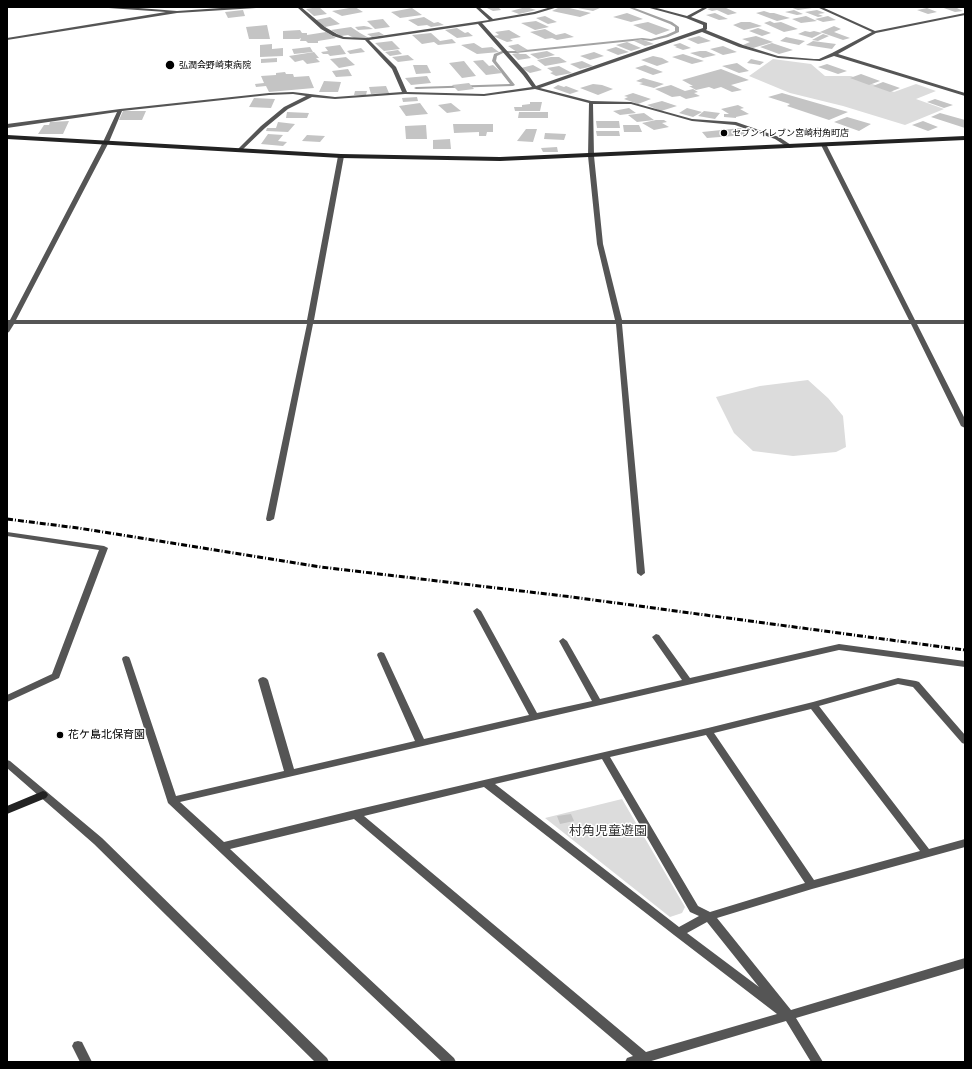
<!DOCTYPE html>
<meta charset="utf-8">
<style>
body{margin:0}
#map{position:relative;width:972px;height:1069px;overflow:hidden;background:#fff;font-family:"Fira Sans",sans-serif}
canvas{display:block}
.frame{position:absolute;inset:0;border:8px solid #000;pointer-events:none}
</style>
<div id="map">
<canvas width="972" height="1069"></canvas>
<div class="frame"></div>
</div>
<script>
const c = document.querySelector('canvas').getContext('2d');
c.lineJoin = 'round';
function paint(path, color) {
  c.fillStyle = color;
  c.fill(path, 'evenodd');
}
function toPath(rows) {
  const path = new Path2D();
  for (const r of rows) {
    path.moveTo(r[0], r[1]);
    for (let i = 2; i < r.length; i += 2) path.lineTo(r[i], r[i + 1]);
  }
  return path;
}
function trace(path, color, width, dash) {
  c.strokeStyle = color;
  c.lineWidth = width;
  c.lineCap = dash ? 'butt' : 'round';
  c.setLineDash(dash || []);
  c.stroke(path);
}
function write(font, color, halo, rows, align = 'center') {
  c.font = font + ' "Fira Sans","Noto Sans JP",sans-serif';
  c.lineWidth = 3;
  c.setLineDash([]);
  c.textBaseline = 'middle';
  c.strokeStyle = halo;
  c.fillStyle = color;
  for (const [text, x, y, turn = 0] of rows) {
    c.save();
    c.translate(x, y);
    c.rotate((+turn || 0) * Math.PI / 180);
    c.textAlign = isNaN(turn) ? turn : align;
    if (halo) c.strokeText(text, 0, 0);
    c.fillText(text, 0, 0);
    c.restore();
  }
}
paint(toPath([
 [773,59,811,64,825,76,851,76,894,92,916,84,936,91,916,99,944,109,905,125,843,106,790,93,749,76],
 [808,380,828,398,843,416,846,447,836,452,793,456,753,451,734,433,716,397,760,386],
 [622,799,685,907,682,913,670,917,545,818]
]), '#dcdcdc');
paint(toPath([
 [627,7,632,7,672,22,679,27,679,32,668,37,651,41,642,40,516,53,503,53,497,56,496,61,515,85,513,86,416,89,414,88,416,87,510,84,492,61,494,54,502,51,516,51,642,38,651,39,666,35,675,31,675,27,670,24,627,7]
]), '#a3a3a3');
paint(toPath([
 [319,7,327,14,314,16,306,9],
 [355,7,363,12,342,16,332,11],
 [485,7,502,7,502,8,499,8,501,10,493,11],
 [526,7,536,10,519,14,511,11],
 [560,7,565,7,591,13,580,17,552,11],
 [597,7,600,8,593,11,578,8],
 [714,7,724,7,737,13,728,15,717,10,712,11,707,9],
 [790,7,812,7,812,8,798,10],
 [941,7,959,7,957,8,963,11,955,12],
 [412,8,422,15,400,18,391,12],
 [927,8,937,12,928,14,917,10],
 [243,10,245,16,228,18,225,12],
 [794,10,803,14,797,15,785,12],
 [817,10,825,13,818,14,823,16,818,17,805,12],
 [764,11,770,13,774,13,790,18,777,21,756,13],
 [627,13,643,19,631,22,613,17],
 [715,13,728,19,719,20,706,15],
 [545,16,557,22,548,24,536,18],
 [806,16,817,21,801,23,792,19],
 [828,16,836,20,823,22,815,19],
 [330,17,340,24,325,27,316,20],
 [424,17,434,23,438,22,444,25,431,27,427,25,418,26,408,20],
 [383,19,390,27,375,29,367,21],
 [536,21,549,27,535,30,521,23],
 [770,21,774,23,781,22,798,29,784,32,764,23],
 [648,22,670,30,656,35,633,25],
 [741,22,750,22,762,26,744,30,733,25],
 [267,25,270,39,249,39,246,27],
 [364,26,369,27,373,29,358,30,355,27],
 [834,26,841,29,834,32,850,38,843,40,820,32],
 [351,27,360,33,369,38,354,38,348,35,341,36,331,30],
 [457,28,465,33,468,32,473,36,457,38,445,30],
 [758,28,771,33,762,36,749,31],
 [545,29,556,35,565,33,574,37,557,40,552,38,545,39,530,32],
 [300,30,302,33,307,33,307,35,326,32,336,38,318,41,318,43,308,43,306,41,300,41,301,38,299,39,283,39,283,31],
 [509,30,521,37,510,39,513,41,507,42,493,36,499,35,495,32],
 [805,31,810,32,814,31,822,33,812,38,798,34],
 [379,32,384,35,372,37,367,34],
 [431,33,440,41,452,39,456,43,438,45,434,42,422,44,412,35],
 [823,34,829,36,818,41,812,40],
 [699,36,711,41,698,44,687,39],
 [756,36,773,42,753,48,743,45,750,42,742,39],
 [786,37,805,41,799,45,780,41],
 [641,39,654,44,645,46,634,41],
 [392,41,400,49,384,51,375,43],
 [813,41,836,44,832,49,806,45],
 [627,42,641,48,631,51,616,45],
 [474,43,482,48,492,47,499,52,477,54,461,45],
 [680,43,691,48,683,50,675,47,677,47,673,45],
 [772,43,793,50,779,54,760,47],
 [272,44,272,49,283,48,283,56,260,57,260,45],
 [518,44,528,50,517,52,508,46],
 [340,45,346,54,330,56,328,54,323,54,321,52,328,51,325,47],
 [723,46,737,52,723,55,710,49],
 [310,47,313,52,294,54,292,49],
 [616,47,629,52,618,55,606,50],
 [361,48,365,52,350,54,347,51],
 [398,50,402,54,390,56,385,52],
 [547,51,555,55,538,59,530,54],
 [700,51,706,51,716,55,703,58,690,53],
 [314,52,319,58,316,58,320,62,307,64,303,60,295,62,289,56],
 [594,52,604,56,590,60,580,56],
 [518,53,520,54,526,54,531,58,518,60,512,54],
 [683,54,704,61,692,64,672,57],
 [408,55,414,60,398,62,392,57],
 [653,56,662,58,669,62,657,66,641,60],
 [346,57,355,65,339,68,330,59],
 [551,57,559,57,567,62,545,66,537,60],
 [277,58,277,62,261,63,261,59],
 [751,59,764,62,760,65,747,63],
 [483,60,489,66,493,65,502,73,486,75,473,61],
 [464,61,476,76,462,78,449,63],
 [582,61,593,66,580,69,570,64],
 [737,63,749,71,739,73,722,66],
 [827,64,847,71,838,74,818,67],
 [413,65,427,65,431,73,416,74],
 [533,65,542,70,530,73,521,68],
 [645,65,663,72,653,75,635,68],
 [559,66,572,73,556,76,550,73,553,72,547,68],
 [348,69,352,76,336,77,332,71],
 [721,69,749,80,731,85,742,90,732,92,721,87,714,89,709,87,696,90,689,86,693,86,682,80],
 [285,72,286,74,293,74,294,77,309,76,314,88,269,92,266,86,256,87,255,84,264,83,261,76,276,75,276,73],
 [861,74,880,81,869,85,850,78],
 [427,76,431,83,411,85,405,78],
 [643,78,664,84,654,88,639,84,643,83,636,81],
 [324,81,341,82,338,92,319,92],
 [883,82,900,88,890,92,873,86],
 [469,83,474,89,458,91,452,85],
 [593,84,602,85,613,89,598,95,580,88],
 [558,85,564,87,566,86,579,91,570,94,553,88],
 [671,85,685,91,693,89,698,92,694,93,700,96,686,99,680,96,672,97,655,89],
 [386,86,389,93,371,94,369,87],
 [355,91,367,91,366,95,354,95],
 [633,93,651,99,638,104,624,99,628,97,624,96],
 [782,93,848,112,829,120,787,106,790,104,768,97],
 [417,97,418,101,403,102,402,98],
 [254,98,275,99,271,108,249,107],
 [935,99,953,105,944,108,927,102],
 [662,101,677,106,661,111,647,105],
 [530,102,542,102,540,111,515,111,514,107,522,107,522,105,530,104],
 [420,103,428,114,406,116,399,106],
 [451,103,461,111,447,113,438,105],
 [738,105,744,108,740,109,749,114,736,117,736,118,724,117,724,114,729,114,721,109],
 [629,108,636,113,620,115,613,111],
 [687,108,702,112,693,117,679,113],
 [123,111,146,111,142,120,119,120],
 [704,111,720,113,715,119,698,116],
 [287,112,309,113,307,118,286,118],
 [519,112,548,112,548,118,518,118],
 [644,113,654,120,637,122,628,115],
 [940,113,965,120,965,128,931,117],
 [847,117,871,124,859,131,834,122],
 [656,120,664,120,667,122,662,123,669,127,654,130,642,123],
 [69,121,63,134,38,134,44,125,49,125,50,122],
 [596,121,619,121,620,128,597,128],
 [923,121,938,127,928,131,912,125],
 [278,122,295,124,288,132,266,131,267,128,276,128],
 [453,124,493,124,493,132,487,132,486,136,479,136,479,132,454,133],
 [426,125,427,139,406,139,405,126],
 [623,125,639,125,642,132,624,132],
 [816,127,839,134,828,138,807,131],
 [741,128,746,135,707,138,702,132],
 [526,129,537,129,533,142,517,141],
 [596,131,619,131,620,136,597,136],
 [545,133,566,134,564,140,544,139],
 [268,134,283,135,278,141,287,142,283,146,261,144],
 [307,135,325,136,320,142,302,141],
 [450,139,451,149,433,149,433,140],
 [557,147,558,152,543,152,541,148],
 [571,814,574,821,560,824,557,816]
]), '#c4c4c4');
paint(toPath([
 [107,7,126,7,177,11,236,7,258,7,256,8,177,13,7,40,7,38,166,12,109,8,107,7],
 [297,7,301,7,325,27,337,34,344,37,366,38,489,20,475,7,479,7,493,19,534,12,551,7,558,7,535,14,482,23,527,73,536,86,703,28,703,25,686,18,646,7,653,7,687,16,704,7,709,7,691,17,707,23,707,29,706,30,743,45,778,56,814,59,819,59,832,53,872,32,817,7,822,7,875,31,965,13,965,15,876,33,838,54,965,93,965,96,834,56,820,61,778,58,739,47,702,32,540,88,591,101,631,102,692,119,736,122,779,137,794,147,789,148,775,139,735,125,692,121,631,104,593,104,594,156,603,244,622,320,909,320,821,145,826,144,915,320,965,320,965,324,917,324,965,419,965,428,961,426,911,324,622,324,645,573,641,576,637,573,616,324,313,324,274,519,270,521,267,521,266,519,307,324,14,324,9,332,7,333,7,320,10,320,103,142,117,112,7,128,7,124,120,109,269,93,293,92,335,97,402,92,392,69,365,40,343,39,333,36,321,29,297,7],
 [478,24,523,75,532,87,484,94,407,92,396,67,369,40,478,24],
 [535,89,589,103,588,156,597,244,615,320,314,320,344,156,341,154,338,156,307,320,16,320,109,142,122,111,269,95,293,94,306,96,284,107,261,126,237,150,240,152,265,128,288,109,312,97,335,99,405,94,484,96,535,89],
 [7,532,104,546,108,548,59,678,7,702,7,695,52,674,99,550,7,536,7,532],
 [477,608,481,611,537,713,592,701,559,641,563,638,567,641,600,699,682,680,652,637,656,634,659,635,690,678,839,644,965,661,965,667,839,650,180,802,224,842,355,810,708,728,813,702,898,678,916,681,919,682,965,735,965,744,962,743,913,687,898,684,819,706,929,849,965,839,965,847,812,889,717,918,791,1010,965,958,965,968,796,1018,823,1062,811,1062,786,1021,648,1062,625,1062,627,1058,633,1056,354,819,230,849,454,1058,456,1062,442,1062,168,803,122,659,123,657,126,656,129,657,130,659,176,796,284,771,258,680,260,678,263,677,266,678,268,680,294,769,415,741,377,655,378,653,381,652,384,653,385,655,424,739,529,715,473,611,477,608],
 [811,709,920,851,814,880,714,733,811,709],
 [706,735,805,883,710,912,698,906,610,757,706,735],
 [602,759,690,912,699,916,679,927,495,784,602,759],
 [484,787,674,935,777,1014,646,1052,364,816,484,787],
 [707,922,759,987,687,933,707,922],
 [7,760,10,761,102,838,327,1058,329,1062,315,1062,94,844,7,768,7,760],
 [78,1041,82,1042,92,1062,80,1062,72,1046,74,1042,78,1041]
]), '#555');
paint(toPath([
 [7,135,341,154,500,157,965,136,965,140,500,161,341,158,7,139,7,135],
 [43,791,46,792,48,795,46,798,7,814,7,806,43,791]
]), '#222');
trace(toPath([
 [7,519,78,528,321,567,572,597,965,650]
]), '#000', 3, [6, 2, 1, 2]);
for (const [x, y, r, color] of [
 [170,65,5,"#000"],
 [724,133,4,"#000"],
 [60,735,4,"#000"]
]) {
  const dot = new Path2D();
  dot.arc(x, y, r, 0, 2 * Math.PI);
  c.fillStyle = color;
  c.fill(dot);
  trace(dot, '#fff', 1.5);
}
write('9px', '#000', '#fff', [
 ["弘潤会野崎東病院",179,65],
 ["セブンイレブン宮崎村角町店",732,133]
], 'left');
write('11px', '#000', '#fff', [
 ["花ケ島北保育園",68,735]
], 'left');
write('13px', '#333', '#fff', [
 ["村角児童遊園",608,831]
]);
</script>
